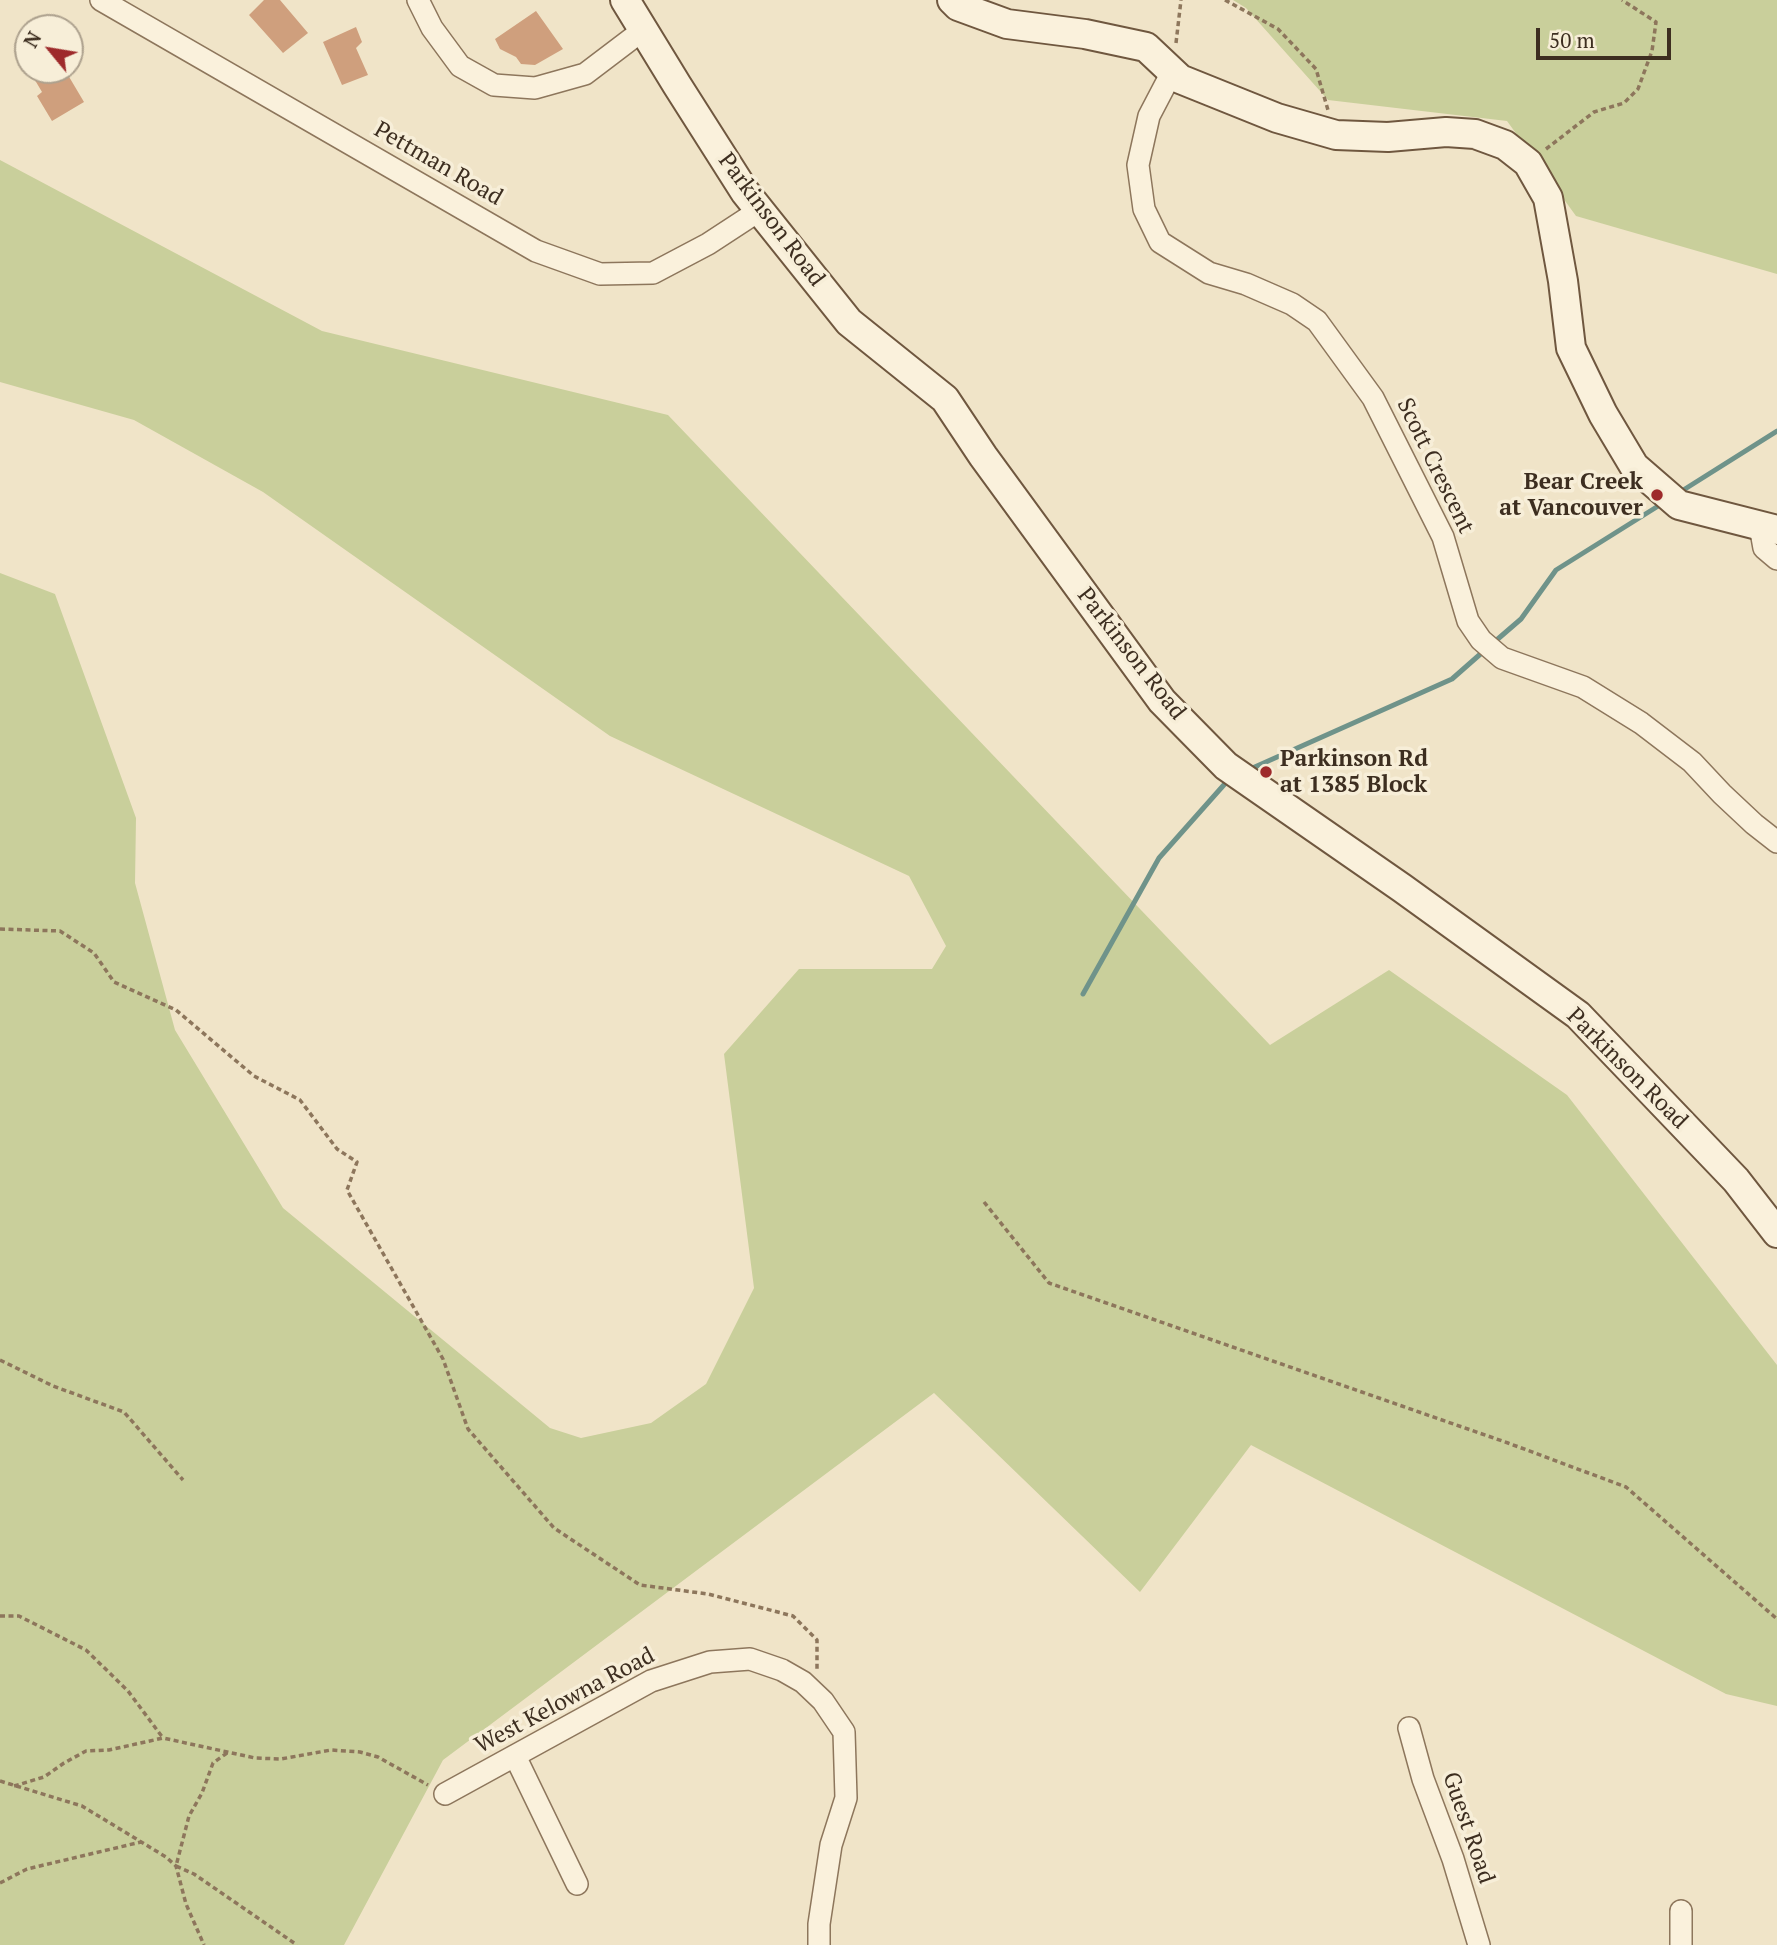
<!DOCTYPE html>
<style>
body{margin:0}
#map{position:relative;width:1777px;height:1945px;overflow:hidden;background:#f0e4c8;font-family:"PT Serif",serif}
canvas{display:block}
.north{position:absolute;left:14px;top:14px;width:70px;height:70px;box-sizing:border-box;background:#f7eed8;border:2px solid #ada18e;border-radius:50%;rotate:300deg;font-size:19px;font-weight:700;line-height:28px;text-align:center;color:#3d2e20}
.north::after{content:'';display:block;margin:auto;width:24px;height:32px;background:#9e2a2b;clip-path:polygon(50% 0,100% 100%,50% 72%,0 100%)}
.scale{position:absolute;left:1536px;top:28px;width:135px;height:32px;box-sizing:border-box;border:4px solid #3d2e20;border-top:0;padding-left:9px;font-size:21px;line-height:24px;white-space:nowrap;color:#3d2e20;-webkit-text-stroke:5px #f7eed8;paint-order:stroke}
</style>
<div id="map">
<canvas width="1777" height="1945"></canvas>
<div class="north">N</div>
<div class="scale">50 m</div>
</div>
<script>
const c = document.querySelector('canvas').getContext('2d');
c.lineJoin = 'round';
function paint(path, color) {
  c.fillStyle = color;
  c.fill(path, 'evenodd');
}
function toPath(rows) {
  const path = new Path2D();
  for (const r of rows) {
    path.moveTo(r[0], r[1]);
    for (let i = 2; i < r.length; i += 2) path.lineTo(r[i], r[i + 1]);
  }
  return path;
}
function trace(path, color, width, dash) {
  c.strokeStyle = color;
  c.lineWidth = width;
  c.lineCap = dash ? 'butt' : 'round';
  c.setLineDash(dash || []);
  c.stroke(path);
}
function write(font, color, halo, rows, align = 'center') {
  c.font = font + ' "PT Serif",serif';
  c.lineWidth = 7;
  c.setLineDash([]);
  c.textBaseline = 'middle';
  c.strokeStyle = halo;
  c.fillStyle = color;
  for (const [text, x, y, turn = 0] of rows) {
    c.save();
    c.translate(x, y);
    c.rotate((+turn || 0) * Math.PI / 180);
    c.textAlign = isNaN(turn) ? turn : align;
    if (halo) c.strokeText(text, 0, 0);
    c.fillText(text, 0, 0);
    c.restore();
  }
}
paint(toPath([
 [1233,0,1777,0,1777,274,1576,216,1507,121,1328,100,1246,8],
 [0,160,322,331,668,415,1270,1045,1389,970,1567,1095,1777,1365,1777,1706,1726,1694,1251,1445,1140,1592,934,1393,443,1760,344,1945,0,1945,0,573,55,594,136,818,135,883,175,1030,283,1208,550,1428,581,1438,651,1423,706,1384,754,1288,724,1054,799,969,932,969,946,946,909,876,610,736,263,492,134,420,0,382]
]), '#c9cf9b');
trace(toPath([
 [1677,494,1777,431],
 [1492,644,1521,619,1556,570,1663,503],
 [1248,770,1452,679,1485,650],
 [1083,994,1159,858,1230,778]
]), '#6f938a', 5);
paint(toPath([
 [264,0,280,0,308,33,283,53,249,15],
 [536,11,563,49,535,65,521,64,516,57,500,49,495,39],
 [356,27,362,42,356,48,368,75,342,85,323,42],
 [29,70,65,70,84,102,52,121,37,96,42,92]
]), '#cf9f7d');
const street = toPath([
 [101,0,536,251,600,274,653,273,708,244,760,210],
 [418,0,432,28,460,66,494,85,535,88,585,74,643,30],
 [1172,72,1149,116,1138,165,1144,209,1160,242,1209,273,1246,284,1292,304,1317,321,1373,398,1443,537,1468,621,1481,640,1502,658,1583,687,1641,723,1692,762,1722,794,1754,824,1777,842],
 [1760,526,1764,548,1777,559],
 [1409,1728,1423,1779,1453,1859,1479,1945],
 [515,1756,577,1884],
 [445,1794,651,1681,710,1662,750,1659,782,1670,803,1682,823,1701,844,1732,846,1798,831,1845,819,1924,819,1945],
 [1681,1911,1681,1945]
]);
const secondary = toPath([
 [625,0,677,85,745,192,849,322,945,399,983,456,1162,701,1226,766,1402,888,1578,1015,1736,1180,1777,1233],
 [952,0,958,6,1007,24,1085,34,1146,47,1180,79,1277,118,1336,135,1388,137,1446,132,1475,134,1505,145,1528,163,1548,198,1563,281,1571,348,1603,414,1634,466,1679,505,1777,530]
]);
trace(street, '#8d765c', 24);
trace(secondary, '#6f573f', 32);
trace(toPath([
 [1225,0,1278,29,1316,69,1328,110],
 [1176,43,1181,0],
 [1546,149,1594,112,1624,103,1638,89,1652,51,1656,22,1622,0],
 [0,929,60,931,94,953,114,982,176,1010,254,1076,300,1100,337,1149,357,1162,347,1190,443,1359,468,1429,554,1528,640,1585,708,1594,793,1616,817,1640,817,1669],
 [984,1202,1049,1283,1508,1443,1626,1487,1777,1619],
 [0,1360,53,1386,124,1412,183,1480],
 [0,1616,19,1616,86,1650,128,1691,163,1738],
 [227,1753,213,1763,202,1793,189,1816,176,1866,194,1874,297,1945],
 [0,1781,82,1806,166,1857,176,1866,186,1904,204,1945],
 [14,1786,44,1777,64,1763,86,1751,109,1750,163,1738,255,1758,281,1759,331,1750,360,1752,378,1757,428,1785],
 [0,1883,27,1869,141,1842]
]), '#8d765c', 3.5, [5, 3.5]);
trace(street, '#faf1dc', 21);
trace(secondary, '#faf1dc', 28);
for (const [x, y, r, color] of [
 [1657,495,7,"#9e2a2b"],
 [1266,772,7,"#9e2a2b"]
]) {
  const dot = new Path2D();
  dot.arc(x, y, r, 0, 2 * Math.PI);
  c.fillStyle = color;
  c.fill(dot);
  trace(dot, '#f7eed8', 2.5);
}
write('23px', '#3d2e20', '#f7eed8', [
 ["Pettman Road",438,164,30],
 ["Parkinson Road",771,220,53],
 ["Scott Crescent",1435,466,64],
 ["Parkinson Road",1131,654,52],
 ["Parkinson Road",1627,1069,45],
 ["West Kelowna Road",565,1701,-28],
 ["Guest Road",1468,1828,71]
]);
write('bold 23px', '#3d2e20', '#f7eed8', [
 ["Bear Creek",1643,482],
 ["at Vancouver",1643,508],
 ["Parkinson Rd",1280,759,"left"],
 ["at 1385 Block",1280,785,"left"]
], 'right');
</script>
